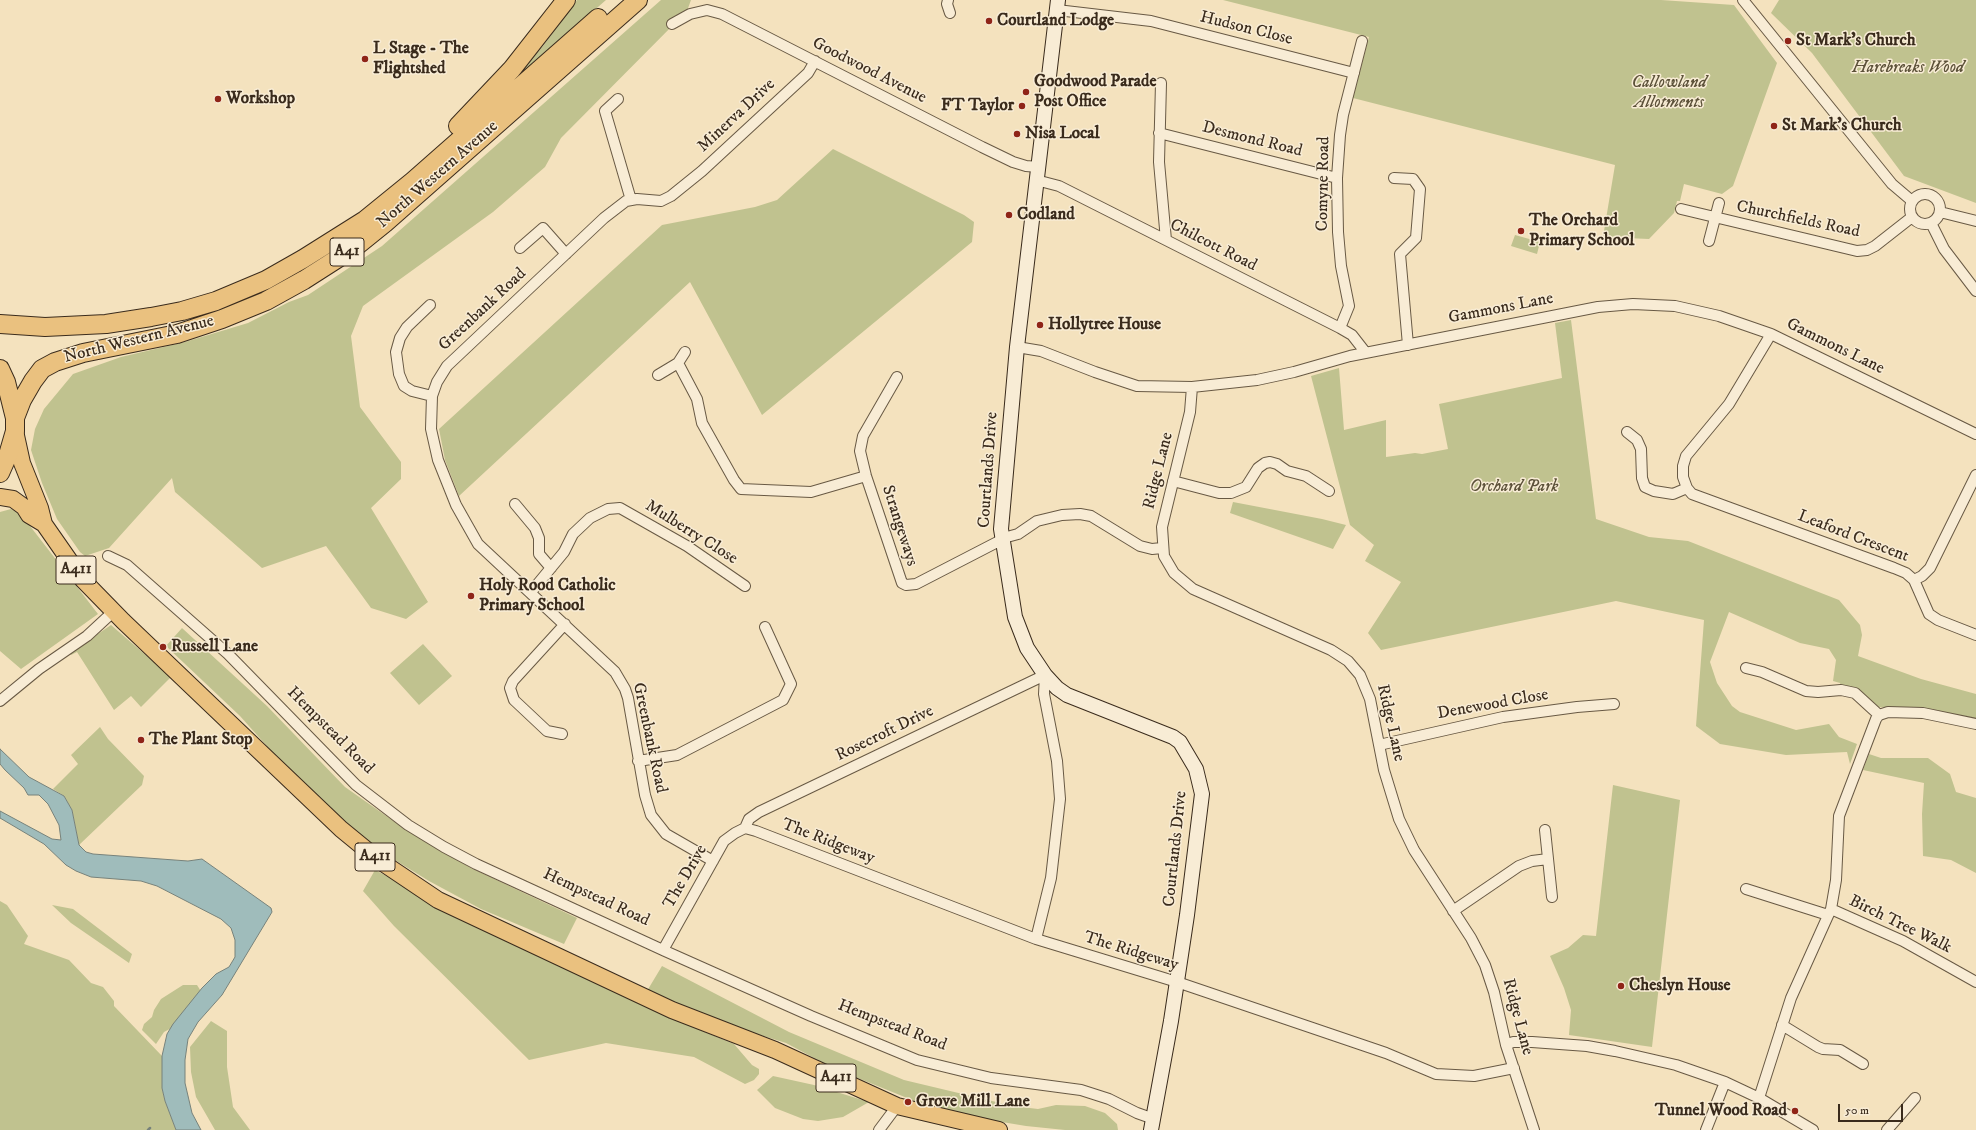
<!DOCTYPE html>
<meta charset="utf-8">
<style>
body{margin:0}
#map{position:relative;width:1976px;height:1130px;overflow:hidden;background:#f4e2be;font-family:"IM FELL DW Pica",serif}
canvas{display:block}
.scale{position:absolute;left:1838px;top:1104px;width:65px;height:18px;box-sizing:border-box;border:2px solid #3a2b1c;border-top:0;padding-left:5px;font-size:12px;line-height:14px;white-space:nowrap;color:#3a2b1c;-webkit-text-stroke:3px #f8ecd5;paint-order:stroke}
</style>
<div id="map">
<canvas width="1976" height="1130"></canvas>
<div class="scale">50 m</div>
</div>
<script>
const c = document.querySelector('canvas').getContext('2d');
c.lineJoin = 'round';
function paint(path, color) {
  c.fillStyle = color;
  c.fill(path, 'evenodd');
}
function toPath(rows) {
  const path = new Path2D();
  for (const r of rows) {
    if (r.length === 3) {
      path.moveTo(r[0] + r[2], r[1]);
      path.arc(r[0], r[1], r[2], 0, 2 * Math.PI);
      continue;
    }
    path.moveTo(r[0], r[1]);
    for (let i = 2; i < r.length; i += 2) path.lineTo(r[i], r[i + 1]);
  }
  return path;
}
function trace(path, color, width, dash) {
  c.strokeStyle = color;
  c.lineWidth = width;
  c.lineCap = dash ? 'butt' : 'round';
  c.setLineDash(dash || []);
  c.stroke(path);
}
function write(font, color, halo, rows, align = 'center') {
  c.font = font + ' "IM FELL DW Pica",serif';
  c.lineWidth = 3;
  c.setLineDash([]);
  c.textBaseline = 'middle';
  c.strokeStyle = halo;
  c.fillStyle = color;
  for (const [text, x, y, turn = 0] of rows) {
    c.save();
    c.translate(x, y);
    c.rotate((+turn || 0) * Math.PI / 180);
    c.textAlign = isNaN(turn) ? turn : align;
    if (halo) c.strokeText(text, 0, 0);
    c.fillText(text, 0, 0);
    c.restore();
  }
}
paint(toPath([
 [577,0,606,0,512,82,511,81,543,46],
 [661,0,691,0,687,11,561,138,545,167,493,212,363,306,351,336,360,407,401,462,401,479,371,508,428,602,406,619,371,608,326,546,262,568,175,492,172,478,109,548,85,556,80,552,57,519,42,483,31,450,35,429,44,409,73,374,121,357,185,342,248,323,289,302,308,295,382,246],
 [1223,0,1661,0,1734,5,1777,63,1733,186,1722,194,1684,184,1680,201,1677,201,1674,213,1649,239,1603,237,1615,165,1353,98,1369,37],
 [1779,0,1976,0,1976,203,1904,176,1812,53,1771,13],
 [833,149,964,215,974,222,972,242,762,415,690,282,459,496,445,460,439,429,662,225,755,207,777,200],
 [1515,235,1540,242,1537,254,1511,246],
 [1571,320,1596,519,1649,537,1688,541,1839,600,1860,625,1862,635,1858,656,1921,679,1976,694,1976,720,1931,709,1878,707,1841,686,1840,683,1833,681,1836,660,1829,649,1800,643,1729,612,1710,662,1717,683,1732,706,1740,712,1796,730,1829,724,1839,737,1857,744,1850,764,1847,752,1786,755,1720,744,1696,726,1704,620,1616,601,1381,650,1368,633,1401,582,1365,561,1374,545,1350,525,1311,376,1339,368,1344,430,1386,420,1386,457,1415,453,1422,454,1448,449,1439,404,1562,378,1555,323],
 [1233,502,1322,519,1346,525,1333,549,1230,513],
 [11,509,20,513,98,614,21,669,0,651,0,512],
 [111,625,171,677,141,707,131,696,114,710,77,652,71,655,70,653],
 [182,628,267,706,345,787,402,827,471,868,577,918,564,944,481,909,429,881,377,849,340,820,291,773,240,716,166,646],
 [423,644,452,676,419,705,390,673],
 [100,727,108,739,144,776,142,785,79,845,72,810,64,796,53,789,78,764,71,755],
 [1869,754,1881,758,1928,758,1950,774,1956,792,1976,798,1976,873,1951,860,1923,856,1922,814,1924,783,1863,770],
 [1613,785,1680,800,1652,1047,1569,1035,1571,1010,1564,988,1550,956,1568,948,1583,935,1596,936],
 [375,870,479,924,678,1021,734,1044,752,1065,759,1069,759,1074,754,1080,745,1084,694,1057,606,1043,529,1060,394,926,363,891],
 [0,901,7,905,28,936,24,944,69,960,91,983,103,987,114,1001,114,1006,162,1056,162,1088,165,1101,176,1130,0,1130],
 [52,905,73,909,132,954,129,963,71,923],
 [662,966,789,1032,904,1080,1013,1106,1038,1109,1056,1105,1085,1106,1105,1113,1117,1124,1118,1130,1065,1130,1026,1126,960,1115,922,1104,833,1068,786,1043,725,1024,647,991],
 [183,985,197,985,202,993,179,1024,164,1032,156,1044,142,1030,144,1024,152,1017,154,1010,161,999],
 [211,1021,227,1031,227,1067,233,1107,250,1130,215,1130,196,1097,191,1072,190,1047],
 [773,1076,814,1085,869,1102,843,1117,818,1121,803,1119,775,1108,757,1090]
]), '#c0c28f');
const water = toPath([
 [0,749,29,777,64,796,72,810,79,845,86,852,93,854,188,861,202,859,271,908,272,912,222,995,198,1022,188,1039,185,1060,185,1083,192,1113,201,1130,176,1130,165,1101,162,1088,162,1056,167,1034,173,1024,202,988,216,974,229,967,235,957,235,940,231,928,221,919,157,886,141,881,91,877,76,871,66,865,44,844,0,818,0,811,52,839,61,840,59,825,48,804,39,795,28,795,24,788,5,770,0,764,0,749]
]);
paint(water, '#9fbcbb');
trace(water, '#77827b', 1);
trace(toPath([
 [148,1130,150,1128]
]), '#77827b', 2.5);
const street = toPath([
 [948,0,947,4,950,13],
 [1743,0,1892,184,1912,201],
 [1057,10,1151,21,1354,73],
 [672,24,690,14,707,10,722,14,982,147,1013,162,1026,166,1038,167],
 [1161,83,1159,162,1166,240],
 [618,99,605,111,631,200],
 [1159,133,1337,178],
 [1394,178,1413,179,1420,189,1416,238,1400,254,1408,345],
 [1036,180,1059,186,1340,328,1352,335,1366,353],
 [1925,209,15],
 [1681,209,1857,251,1867,250,1875,246,1912,217],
 [1940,212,1976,221],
 [1931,223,1944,249,1976,291],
 [1709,241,1719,203],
 [520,248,543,228,566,254],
 [430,305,407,327,400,338,396,352,399,374,404,386,412,391,432,396],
 [1340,328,1349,306,1341,266,1338,232,1337,178,1340,135,1343,115,1362,41],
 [1771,334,1729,404,1686,456,1683,466,1683,477,1687,488,1692,494,1894,568,1906,573,1914,580,1922,576,1930,568,1976,475],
 [1017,347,1041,351,1095,372,1137,386,1192,387,1257,380,1294,372,1350,356,1598,307,1633,304,1675,306,1719,316,1771,334,1976,434],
 [678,363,697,399,702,423,734,480,741,489,811,492,866,476],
 [658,375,678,363,685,352],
 [897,377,863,436,860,451,866,476,902,583,906,585,916,584,1007,537,1018,534,1037,521,1062,515,1080,514,1091,516,1140,546,1152,549,1162,548],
 [1192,387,1190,412,1162,527,1164,556,1174,573,1193,589,1331,650,1348,661,1360,675,1370,699,1384,770,1399,819,1414,850,1471,938,1485,965,1494,992,1506,1045,1534,1130],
 [1627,432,1637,440,1641,449,1642,478,1645,487,1654,491,1673,494,1687,488],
 [1173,481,1219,493,1231,493,1246,487,1258,468,1265,463,1270,462,1277,464,1287,471,1306,476,1329,491],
 [515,504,535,528,539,538,539,554,551,568],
 [108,556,127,565,228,654,356,785,408,825,444,847,476,864,665,951,811,1016,917,1060,991,1078,1081,1090,1109,1099,1137,1113,1154,1119],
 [1914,580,1929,614,1938,620,1976,635],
 [531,592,564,552,573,534,590,518,608,509,620,508,687,546,745,586],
 [1746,668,1762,672,1806,691,1818,692,1841,690,1855,693,1879,715,1888,712,1923,713,1976,724],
 [0,701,39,669,87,636,114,611],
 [562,734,547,731,514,700,510,688,513,681,565,624],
 [1379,745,1503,717,1577,707,1614,704],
 [638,761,677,755,783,700,791,684,765,627],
 [745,828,756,831,1036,939,1177,982,1386,1053,1436,1074,1474,1076,1514,1068],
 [745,828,749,819,759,812,1045,675,1044,694,1057,761,1060,799,1051,878,1036,939],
 [1545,830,1552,897],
 [713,861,666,834,651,815,645,795,628,698,625,689,615,672,478,544,456,505,438,460,431,429,432,396,437,382,447,366,604,218,626,201,637,199,661,201,671,196,702,171,808,73,815,61],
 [1746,889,1828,915],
 [1831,909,1903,941,1976,982],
 [1453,911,1519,866,1532,861,1548,859],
 [663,950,724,841,735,833,745,828],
 [1782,1025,1818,1047,1823,1049,1840,1050,1863,1064],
 [1506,1045,1513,1042,1532,1042,1587,1046,1615,1051,1676,1065,1725,1082,1759,1098,1813,1130],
 [1759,1098,1791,998,1831,909,1836,880,1839,816,1876,719,1879,715],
 [879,1130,897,1106],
 [1706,1130,1725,1082],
 [1887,1130,1915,1098]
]);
const secondary = toPath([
 [1058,0,1017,347,1001,529,1015,617,1027,648,1045,675,1057,688,1067,695,1173,737,1180,742,1196,769,1202,794,1187,915,1171,1021,1151,1130]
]);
const primary = toPath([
 [15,431,22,463,40,508,44,524,83,580,123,621,341,829,380,861,438,900,672,1010,775,1050,897,1106,999,1130],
 [0,497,13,499,24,507,29,515,44,524]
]);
const highway = toPath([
 [458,126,512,69,566,0],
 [0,324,45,327,106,324,151,317,182,311,216,301,266,280,303,259,365,220,413,181,598,18],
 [0,369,6,382,15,418,15,431,8,455,0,473],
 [15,418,22,400,33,381,42,369,55,362,83,353,177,334,222,319,266,301,304,280,354,248,385,223,638,0]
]);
trace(street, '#685944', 12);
trace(secondary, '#3a2b1c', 16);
trace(primary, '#3a2b1c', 18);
trace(highway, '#3a2b1c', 20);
trace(street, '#f8ecd5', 10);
trace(secondary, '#f8ecd5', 14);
trace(primary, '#eac17f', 16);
trace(highway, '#eac17f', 18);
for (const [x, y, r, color] of [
 [989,21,4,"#8f2418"],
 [1788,41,4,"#8f2418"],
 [365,59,4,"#8f2418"],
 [1026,92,4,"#8f2418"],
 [218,99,4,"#8f2418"],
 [1022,106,4,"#8f2418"],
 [1774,126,4,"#8f2418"],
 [1017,134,4,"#8f2418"],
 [1009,215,4,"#8f2418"],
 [1521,231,4,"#8f2418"],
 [1040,325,4,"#8f2418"],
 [471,596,4,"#8f2418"],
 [163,647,4,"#8f2418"],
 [141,740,4,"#8f2418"],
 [1621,986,4,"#8f2418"],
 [908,1102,4,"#8f2418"],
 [1795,1111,4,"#8f2418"]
]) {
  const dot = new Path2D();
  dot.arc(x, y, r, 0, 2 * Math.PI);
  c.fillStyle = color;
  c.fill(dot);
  trace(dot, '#f8ecd5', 1.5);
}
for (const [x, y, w] of [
 [347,252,34],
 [76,570,40],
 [375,857,40],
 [836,1078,40]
]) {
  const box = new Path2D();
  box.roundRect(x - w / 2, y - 14, w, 28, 3);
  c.fillStyle = '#f8ecd5';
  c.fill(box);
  trace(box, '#3a2b1c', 1);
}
write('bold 16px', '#3a2b1c', null, [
 ["A41",347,252],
 ["A411",76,570],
 ["A411",375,857],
 ["A411",836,1078]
]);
write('bold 17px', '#3a2b1c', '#f8ecd5', [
 ["Courtland Lodge",997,21],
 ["St Mark's Church",1796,41],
 ["L Stage - The",373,49],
 ["Flightshed",373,69],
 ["Goodwood Parade",1034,82],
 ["Post Office",1034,102],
 ["Workshop",226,99],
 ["FT Taylor",1014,106,"right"],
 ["St Mark’s Church",1782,126],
 ["Nisa Local",1025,134],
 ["Codland",1017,215],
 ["The Orchard",1529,221],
 ["Primary School",1529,241],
 ["Hollytree House",1048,325],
 ["Holy Rood Catholic",479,586],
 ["Primary School",479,606],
 ["Russell Lane",171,647],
 ["The Plant Stop",149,740],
 ["Cheslyn House",1629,986],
 ["Grove Mill Lane",916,1102],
 ["Tunnel Wood Road",1787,1111,"right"]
], 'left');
write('17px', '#3a2b1c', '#f8ecd5', [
 ["Hudson Close",1246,29,14],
 ["Goodwood Avenue",869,71,27],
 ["Minerva Drive",737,116,-43],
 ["Desmond Road",1252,140,14],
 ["North Western Avenue",438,175,-41],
 ["Comyne Road",1324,184,-89],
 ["Churchfields Road",1798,220,12],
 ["Chilcott Road",1213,246,27],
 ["Gammons Lane",1501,309,-11],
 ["Greenbank Road",483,310,-43],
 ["North Western Avenue",139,340,-14],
 ["Gammons Lane",1835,347,26],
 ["Courtlands Drive",989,470,-86],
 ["Ridge Lane",1159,471,-76],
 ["Strangeways",899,526,72],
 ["Mulberry Close",691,533,32],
 ["Leaford Crescent",1853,537,21],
 ["Denewood Close",1493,705,-10],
 ["Ridge Lane",1390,723,77],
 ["Hempstead Road",330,731,45],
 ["Rosecroft Drive",885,734,-26],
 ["Greenbank Road",649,738,78],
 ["The Ridgeway",828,842,21],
 ["Courtlands Drive",1176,849,-84],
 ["The Drive",686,877,-60],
 ["Hempstead Road",596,898,25],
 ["Birch Tree Walk",1900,925,26],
 ["The Ridgeway",1131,952,17],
 ["Ridge Lane",1517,1017,75],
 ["Hempstead Road",892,1026,21]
]);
write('italic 17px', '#5c5139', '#f8ecd5', [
 ["Harebreaks Wood",1908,68],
 ["Callowland",1669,83],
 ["Allotments",1669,103],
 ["Orchard Park",1514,487]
]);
</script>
